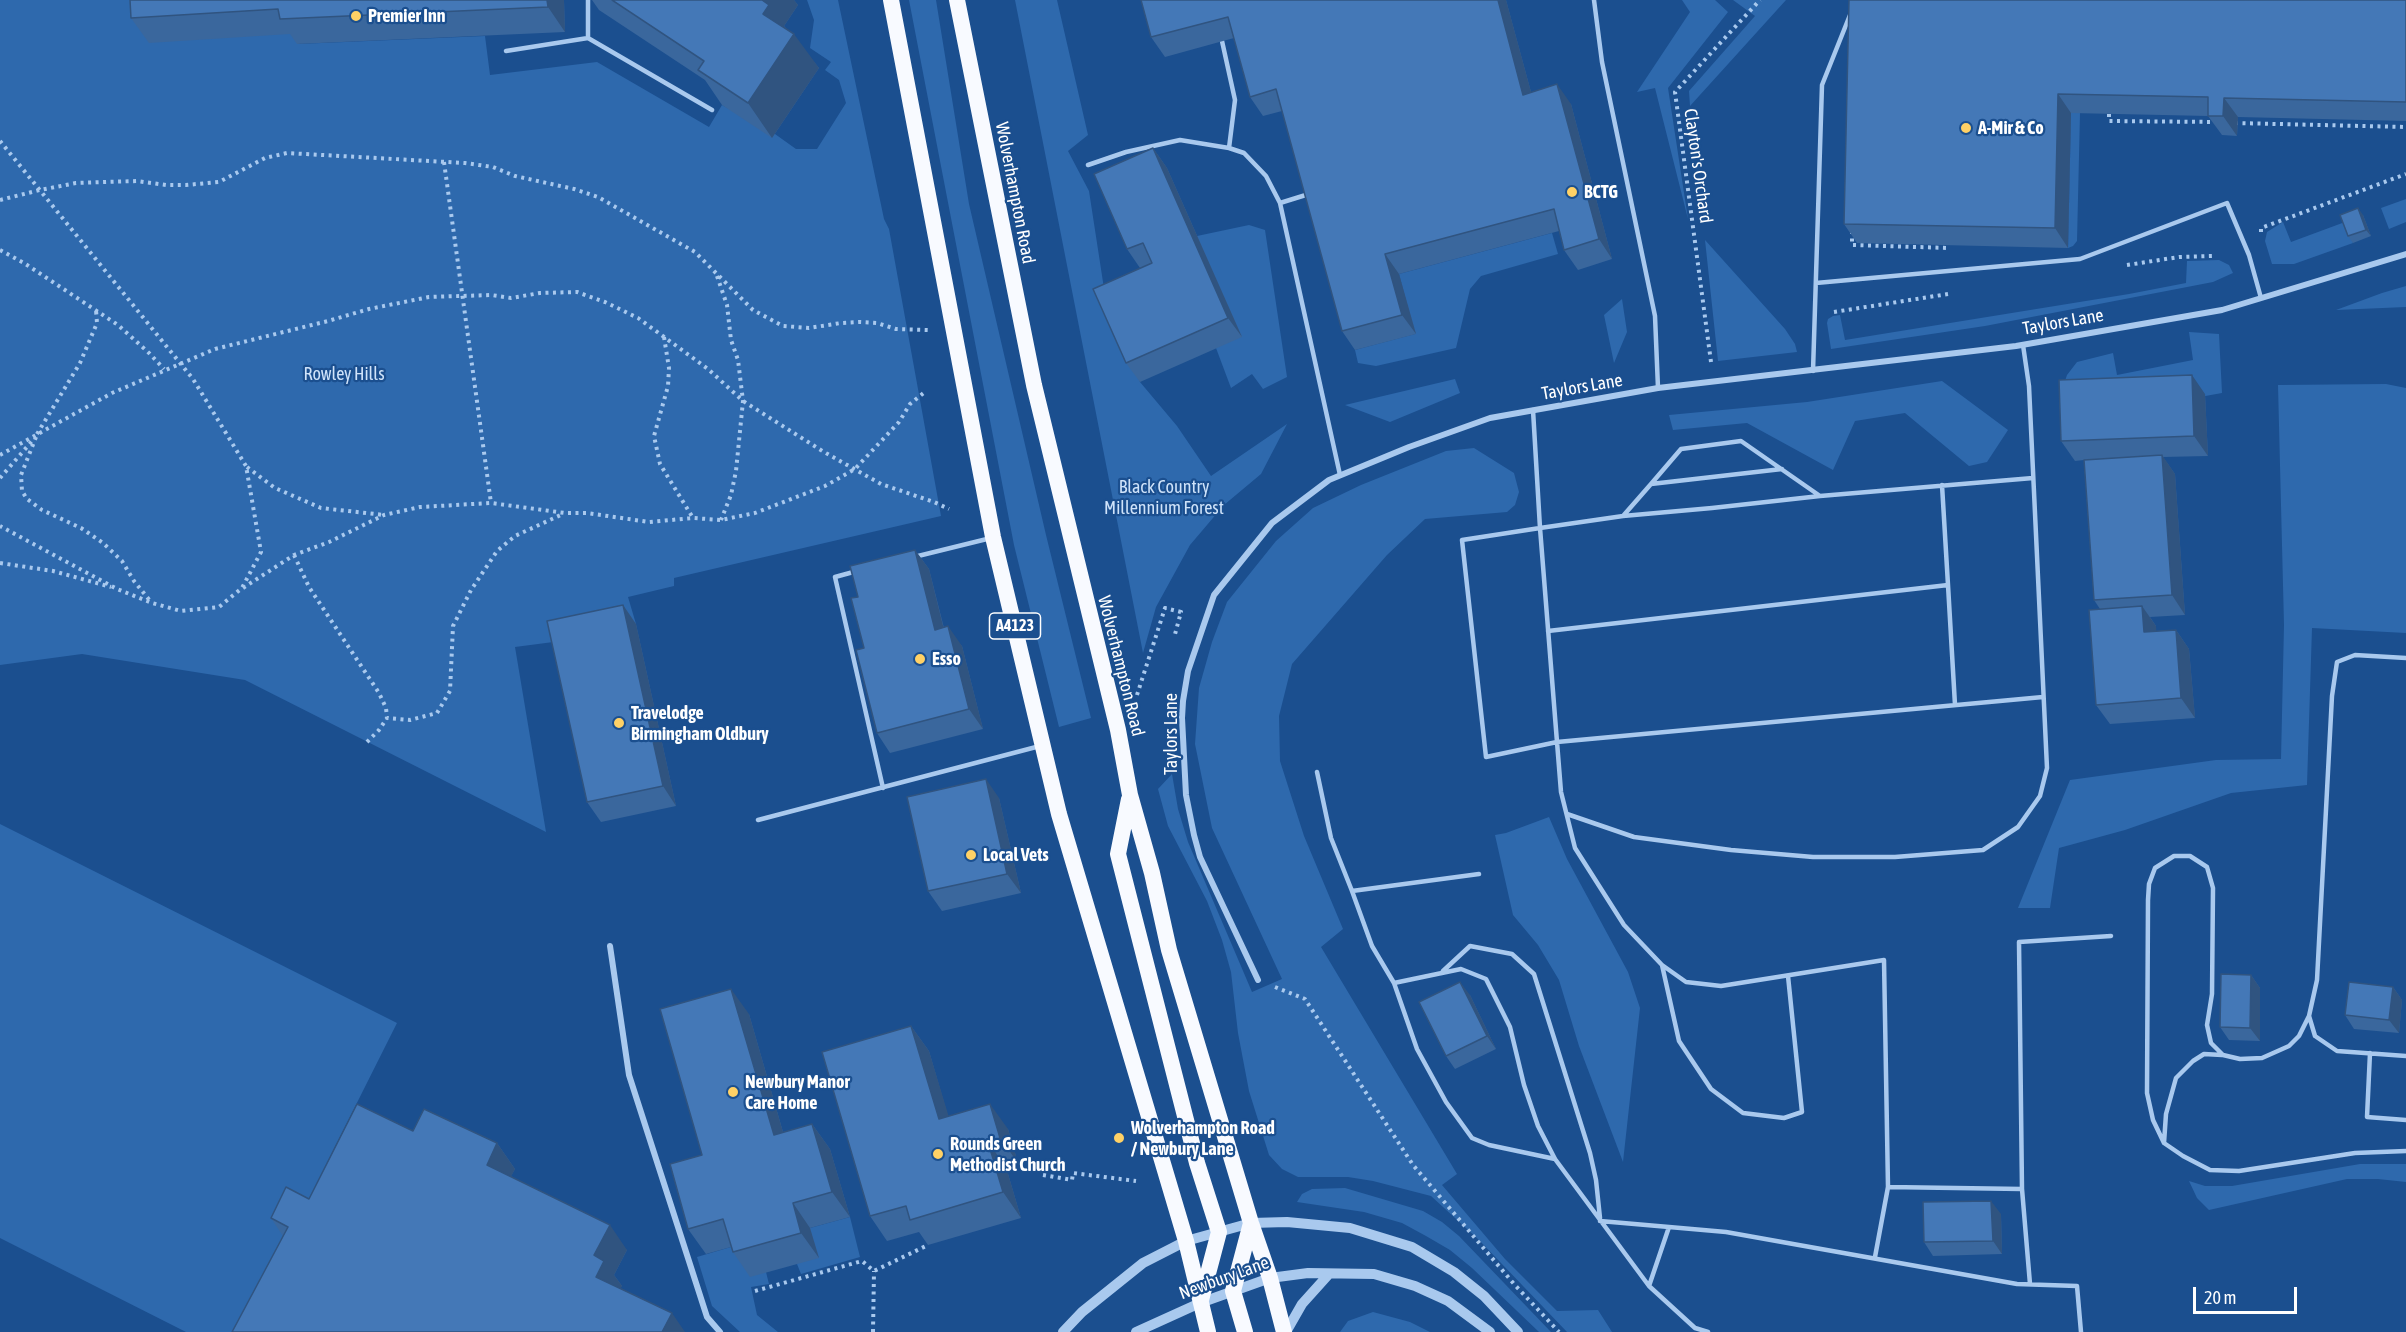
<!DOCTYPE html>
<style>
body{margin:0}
#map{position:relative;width:2406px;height:1332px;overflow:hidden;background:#1b4f8f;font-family:"Asap Condensed",sans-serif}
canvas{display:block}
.scale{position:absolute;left:2193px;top:1287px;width:104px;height:27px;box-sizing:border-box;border:3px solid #fff;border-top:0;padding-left:8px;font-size:18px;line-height:21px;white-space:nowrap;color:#fff;-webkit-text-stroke:4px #1b4f8f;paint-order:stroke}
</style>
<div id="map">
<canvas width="2406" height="1332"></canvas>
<div class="scale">20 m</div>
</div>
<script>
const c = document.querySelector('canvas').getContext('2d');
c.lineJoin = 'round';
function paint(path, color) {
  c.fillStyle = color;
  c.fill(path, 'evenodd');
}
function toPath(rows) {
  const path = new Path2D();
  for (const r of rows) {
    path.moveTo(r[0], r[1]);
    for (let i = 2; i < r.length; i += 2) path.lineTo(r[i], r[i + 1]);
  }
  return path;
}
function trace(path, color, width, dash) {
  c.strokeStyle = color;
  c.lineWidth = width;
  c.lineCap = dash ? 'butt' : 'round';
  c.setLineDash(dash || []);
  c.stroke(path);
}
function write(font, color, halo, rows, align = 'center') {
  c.font = font + ' "Asap Condensed",sans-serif';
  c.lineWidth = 4.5;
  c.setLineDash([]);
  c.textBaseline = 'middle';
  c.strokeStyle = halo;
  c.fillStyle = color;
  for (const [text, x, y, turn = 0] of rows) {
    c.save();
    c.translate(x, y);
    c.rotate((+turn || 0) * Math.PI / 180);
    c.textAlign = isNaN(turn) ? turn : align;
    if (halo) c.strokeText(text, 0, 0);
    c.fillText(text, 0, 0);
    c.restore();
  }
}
paint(toPath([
 [0,0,146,0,296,34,298,44,485,36,490,75,597,62,709,127,722,105,775,134,796,149,817,149,846,103,839,80,825,70,831,62,810,48,814,20,807,0,838,0,884,219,889,229,941,516,674,578,674,586,628,597,636,624,561,641,515,647,546,832,245,680,82,654,0,665],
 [909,0,936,0,969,204,1046,535,1091,718,1059,727,1014,545],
 [1015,0,1057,0,1088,135,1068,151,1089,191,1107,308,1140,382,1177,426,1211,476,1287,424,1261,474,1224,505,1190,545,1156,607,1143,653],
 [1682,0,1715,0,1728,12,1668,88,1688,219,1655,88,1637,92,1690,12],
 [1733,0,1786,0,1690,106,1689,91,1755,16],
 [2071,113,2080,113,2077,241,2073,246,2068,248],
 [2406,199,2406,222,2389,229,2381,208],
 [2283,222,2291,242,2345,222,2353,243,2294,264,2272,264,2265,241,2267,232],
 [1249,225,1265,230,1287,377,1263,389,1252,374,1231,388,1216,348,1197,236],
 [1552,233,1558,254,1481,276,1470,289,1456,348,1376,366,1358,363,1355,350,1415,334,1399,274],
 [1705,240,1785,329,1795,344,1797,352,1718,361],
 [2219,260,2229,265,2233,273,2213,282,1985,326,1831,349,1827,323,1828,319,1833,316,1840,315,1845,340,2129,294,2186,283,2187,261],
 [2406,286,2406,307,2336,310,2382,293],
 [1622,299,1627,332,1614,363,1604,315],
 [2189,332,2219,334,2222,393,2061,422,2059,401,2063,387,2067,375,2077,362,2113,353,2117,375,2193,360],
 [1455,379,1460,393,1390,422,1345,405],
 [1942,381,2008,430,1987,462,1969,466,1905,413,1855,421,1833,470,1747,423,1673,430,1669,415,1807,402],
 [2386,384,2406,388,2406,633,2312,628,2307,785,2231,793,2125,830,2059,848,2050,908,2018,908,2070,780,2216,760,2281,759,2284,625,2278,385],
 [1474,448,1514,473,1519,492,1515,505,1507,512,1425,519,1387,555,1292,664,1279,716,1280,761,1304,836,1343,929,1321,947,1457,1174,1442,1185,1505,1259,1557,1311,1598,1310,1612,1332,1567,1332,1479,1240,1431,1196,1373,1181,1348,1177,1298,1177,1282,1169,1269,1155,1249,1091,1238,1033,1231,972,1222,940,1207,901,1168,826,1158,789,1172,774,1178,809,1188,842,1252,992,1282,979,1212,828,1195,744,1199,688,1212,642,1227,602,1276,541,1313,508,1361,485,1446,451],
 [1549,817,1567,859,1628,972,1640,1008,1623,1162,1579,1046,1559,980,1538,945,1513,915,1495,835,1506,833],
 [0,824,397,1023,242,1332,186,1332,0,1238],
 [2360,1164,2406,1164,2406,1182,2378,1179,2347,1179,2209,1210,2197,1198,2189,1181,2205,1186,2232,1186],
 [1345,1188,1423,1211,1442,1222,1459,1236,1551,1332,1539,1332,1472,1268,1450,1250,1426,1236,1402,1223,1364,1212,1297,1202,1302,1194,1312,1189],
 [850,1217,860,1257,801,1274,797,1264,810,1228],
 [741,1244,766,1272,769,1284,751,1287,757,1315,778,1332,740,1332,712,1306,697,1257],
 [1373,1312,1410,1322,1430,1332,1340,1332,1348,1321]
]), '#2e69ad');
trace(toPath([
 [2109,114,2109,121,2216,122],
 [2235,123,2406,127],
 [0,141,193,379,246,466,261,552,242,588,219,607,181,611,152,603,117,589,0,526],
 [444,162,491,503],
 [0,200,40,190,76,183,137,181,166,185,186,185,219,182,265,158,287,153,465,163,493,167,515,176,574,189,598,197,695,252,753,310,783,326,809,328,841,323,860,322,877,323,896,329,928,330],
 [1852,231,1852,245,1949,248],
 [2261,232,2261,228,2406,174],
 [0,250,24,263,118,325,149,353,164,369],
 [2127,265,2179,257,2213,256],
 [717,276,727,305,731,340,738,360,743,401,736,471,731,495,721,520],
 [1834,312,1948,294],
 [664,337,669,368,668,386,654,436,660,464,693,518],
 [1711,362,1675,92,1760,0],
 [37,434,80,363,97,323,96,310],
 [36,437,21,475,22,491,27,499,42,510,81,528,103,543,122,561,134,581,151,602],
 [0,455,112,393,215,349,328,321,369,309,429,297,491,295,511,298,540,293,577,292,605,302,638,318,708,369,743,401,824,452,881,484,934,502,949,509],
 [247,467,275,488,321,508,384,515],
 [0,478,33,440],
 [294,555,309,587,379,693,386,708,387,718,410,720,437,713,450,691,453,626,471,590,497,551,515,536,563,514],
 [0,563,53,571,111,587],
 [243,588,294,555,329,542,384,515,420,507,491,503,565,513,587,513,649,522,693,518,721,520,755,513,825,486,855,469,899,422,910,404,926,391],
 [1137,695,1165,608,1181,612,1174,638],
 [367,742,379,730,387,718],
 [1275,987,1305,999,1413,1165,1514,1284,1559,1332],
 [1043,1175,1072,1180,1073,1173,1136,1181],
 [755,1291,862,1261,874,1271,928,1245],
 [873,1332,874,1271]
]), '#a9c9ee', 4, [3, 4.5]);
trace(toPath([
 [588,0,588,38],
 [1594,0,1602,62,1655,316,1658,388],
 [506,51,588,38,712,110],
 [1229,148,1244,153,1266,176,1280,203,1309,194],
 [1088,165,1126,152,1180,140,1229,148,1235,100,1222,41],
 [1280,203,1340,475],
 [1816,283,2080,259,2227,203,2249,255,2261,298],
 [1813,371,1822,85,1850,15],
 [1533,410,1540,528,1623,516,1651,484,1782,469],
 [1651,484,1681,449,1741,441,1820,496],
 [1623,516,1712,508,1820,496,2033,478],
 [914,557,991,538],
 [857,571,835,577,883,788],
 [1948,585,1955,705],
 [1548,631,1948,585,1942,485],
 [2043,697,1557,742,1486,757,1462,540,1540,528,1557,742,1561,792,1575,848,1624,925,1662,965,1686,982,1721,986,1884,960,1888,1187,2022,1189,2019,942,2111,936],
 [1317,772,1331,838,1352,891,1479,874],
 [1567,814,1634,837,1731,850,1813,857,1895,857,1983,850,2018,827,2040,796,2047,768,2029,386,2023,345],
 [758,820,1040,746],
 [1352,891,1372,946,1394,983,1417,1049,1446,1102,1472,1138,1489,1145,1555,1159],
 [1662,965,1679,1041,1711,1089,1743,1113,1784,1118,1802,1112,1788,976],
 [1443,971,1470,946,1512,954,1534,974,1590,1153,1596,1180,1600,1218],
 [1394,983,1461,969,1486,979,1510,1027,1524,1085,1538,1126,1555,1159,1649,1286],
 [2309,1016,2317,980,2332,696,2337,662,2355,655,2406,658],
 [2370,1053,2367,1117,2406,1120],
 [2222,1055,2204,1054,2193,1061,2176,1078,2166,1114,2164,1143,2183,1156,2210,1170,2239,1171,2355,1153,2406,1151],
 [2164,1143,2153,1120,2147,1093,2148,900,2149,884,2155,868,2174,856,2190,856,2207,867,2213,888,2212,994,2207,1025,2211,1043,2223,1055,2240,1059,2262,1058,2289,1046,2299,1036,2309,1016,2315,1036,2337,1051,2406,1056],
 [2022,1189,2030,1284],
 [1600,1221,1669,1227],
 [1875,1257,1888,1187],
 [1708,1332,1695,1328,1649,1286,1669,1227,1726,1232,2017,1284,2077,1286,2081,1332]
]), '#a9c9ee', 4.5);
trace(toPath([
 [610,946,629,1075,707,1317,720,1332],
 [1258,980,1200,857,1194,835,1186,795,1182,718,1183,701,1188,671,1214,595,1272,523,1329,480,1409,447,1490,418,1658,388,2016,346,2222,310,2406,254]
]), '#a9c9ee', 6);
trace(toPath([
 [1063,1332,1082,1312,1143,1263,1186,1241,1251,1223,1287,1222,1350,1228,1412,1247,1454,1272,1484,1296,1518,1332],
 [1136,1332,1200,1303,1270,1278,1308,1273,1374,1274,1415,1286,1448,1301,1490,1332],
 [1286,1332,1302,1304,1329,1274]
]), '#a9c9ee', 10);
trace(toPath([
 [891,0,993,537,1059,814,1186,1241,1208,1332],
 [957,0,1034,385,1118,730,1130,795,1152,873,1169,950,1251,1223,1270,1278,1284,1332],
 [1129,799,1118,854,1197,1163,1219,1232,1201,1300],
 [1245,1332,1233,1291,1251,1223]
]), '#f8faff', 16);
paint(toPath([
 [130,0,564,0,565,32,297,44,290,34,149,43,131,18],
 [592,0,794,0,798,5,784,26,819,68,772,138,722,105,705,80,599,10],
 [1141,0,1506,0,1531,92,1571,104,1612,259,1578,270,1564,250,1559,231,1399,274,1416,334,1355,350,1342,331,1282,111,1263,116,1250,97,1234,38,1165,57,1151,37],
 [1849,0,2406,0,2406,121,2238,117,2237,136,2222,135,2208,116,2071,113,2068,248,1857,243,1844,224],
 [1153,148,1167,168,1242,337,1140,382,1126,363,1140,268,1127,249],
 [2363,215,2371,236,2353,243,2348,236],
 [2205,394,2208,456,2163,457,2175,474,2185,615,2150,617,2156,626,2156,631,2176,630,2189,649,2195,718,2110,724,2096,705,2100,609,2094,600,2084,460,2075,461,2061,441],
 [915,550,929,569,944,628,962,646,983,729,890,753,877,733,864,648,858,597],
 [623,605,636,624,676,806,601,822,587,802],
 [999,798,1021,893,942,911,928,891],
 [2251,975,2260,988,2260,1041,2229,1040,2220,1027],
 [2393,987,2402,1000,2399,1033,2354,1029,2345,1015],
 [1470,995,1496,1049,1455,1069,1446,1056],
 [749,1014,783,1132,812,1124,830,1149,850,1217,810,1228,819,1258,750,1277,733,1252,731,1247,706,1254,688,1229,702,1155],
 [911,1026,929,1051,948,1116,1008,1129,1018,1163,1006,1167,1021,1218,928,1245,919,1232,887,1241,870,1216],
 [497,1143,515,1169,511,1176,627,1250,614,1275,622,1286,620,1288,283,1236,271,1218,309,1199],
 [2001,1214,2002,1254,1933,1256,1924,1242]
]), '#3a679d');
paint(toPath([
 [547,0,564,0,565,32,548,7],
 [759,0,794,0,798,5,784,26,792,37,794,34,819,68,772,138,748,103,763,14],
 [1498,0,1506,0,1537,114,1523,95],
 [1557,84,1571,104,1612,259,1599,239],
 [2058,94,2071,113,2068,248,2055,228],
 [2224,98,2238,117,2237,136,2223,116],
 [1153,148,1167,168,1242,337,1228,318],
 [2358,208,2363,215,2371,236,2366,230],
 [1385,254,1399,274,1416,334,1402,315],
 [2192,375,2205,394,2208,456,2194,436],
 [2162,455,2175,474,2185,615,2172,595],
 [915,550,929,569,949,650,935,630],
 [623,605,636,624,676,806,663,786],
 [2142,606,2156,626,2158,651,2144,632],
 [948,626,962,646,983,729,969,709],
 [2176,630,2189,649,2195,718,2181,698],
 [986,779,999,798,1021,893,1007,874],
 [2251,975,2260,988,2260,1041,2250,1028],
 [1460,982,1470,995,1496,1049,1487,1036],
 [2393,987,2402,1000,2399,1033,2389,1020],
 [731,989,749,1014,791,1160,774,1135],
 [911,1026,929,1051,957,1144,939,1119],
 [990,1104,1008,1129,1018,1163,1000,1138],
 [812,1124,830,1149,850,1217,832,1192],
 [988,1142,1006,1167,1021,1218,1003,1192],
 [497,1143,515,1169,504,1190,487,1165],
 [1991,1201,2001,1214,2002,1254,1993,1241],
 [793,1203,810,1228,819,1258,801,1233],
 [610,1225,627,1250,614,1275,622,1286,613,1302,596,1277,594,1255],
 [672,1313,685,1332,662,1332]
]), '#305480');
const building = toPath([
 [130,0,547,0,548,7,280,19,278,9,131,18,130,0],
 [612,0,762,0,769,5,763,14,794,34,748,103,698,70,704,61,612,0],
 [1141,0,1498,0,1523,95,1557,84,1599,239,1564,250,1554,209,1385,254,1402,315,1342,331,1276,89,1250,97,1228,17,1151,37,1141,0],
 [1849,0,2406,0,2406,102,2224,98,2223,116,2208,116,2208,97,2058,94,2055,228,1844,224,1849,0],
 [1153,148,1228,318,1126,363,1093,289,1152,263,1143,243,1127,249,1094,174,1153,148],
 [2358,208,2366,230,2348,236,2340,215,2358,208],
 [2192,375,2194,436,2061,441,2059,380,2192,375],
 [2162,455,2172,595,2094,600,2084,460,2162,455],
 [915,550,935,630,948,626,969,709,877,733,856,650,864,648,851,598,858,597,850,566,915,550],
 [623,605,663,786,587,802,547,621,623,605],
 [2142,606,2144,632,2176,630,2181,698,2096,705,2089,610,2142,606],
 [986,779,1007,874,928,891,907,797,986,779],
 [2221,974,2251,975,2250,1028,2220,1027,2221,974],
 [1460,982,1487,1036,1446,1056,1419,1002,1460,982],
 [2349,982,2393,987,2389,1020,2345,1015,2349,982],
 [731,989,774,1135,812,1124,832,1192,793,1203,801,1233,733,1252,723,1219,688,1229,670,1164,702,1155,660,1009,731,989],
 [911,1026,939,1119,990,1104,1000,1138,988,1142,1003,1192,910,1220,906,1206,870,1216,822,1052,911,1026],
 [357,1104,413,1131,424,1109,497,1143,487,1165,610,1225,594,1255,604,1261,596,1277,672,1313,662,1332,232,1332,288,1227,271,1218,286,1187,309,1199,357,1104],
 [1991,1201,1993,1241,1924,1242,1923,1202,1991,1201]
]);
paint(building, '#4478b7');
trace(building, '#305480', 1.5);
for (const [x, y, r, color] of [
 [356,16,6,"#ffd166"],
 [1966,128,6,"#ffd166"],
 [1572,192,6,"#ffd166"],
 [920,659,6,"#ffd166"],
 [619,723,6,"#ffd166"],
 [971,855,6,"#ffd166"],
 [733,1092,6,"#ffd166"],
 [1119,1138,6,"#ffd166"],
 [938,1154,6,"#ffd166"]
]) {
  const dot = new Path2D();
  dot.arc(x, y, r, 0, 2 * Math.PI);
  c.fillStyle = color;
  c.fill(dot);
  trace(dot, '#1b4f8f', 2);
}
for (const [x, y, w] of [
 [1015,626,51]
]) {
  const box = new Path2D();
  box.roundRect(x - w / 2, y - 13, w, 26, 4.5);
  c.fillStyle = '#1b4f8f';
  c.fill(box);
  trace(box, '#fff', 1.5);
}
write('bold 16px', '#fff', null, [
 ["A4123",1015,626]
]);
write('bold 18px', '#fff', '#1b4f8f', [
 ["Premier Inn",368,16],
 ["A-Mir & Co",1978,128],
 ["BCTG",1584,192],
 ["Esso",932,659],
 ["Travelodge",631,713],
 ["Birmingham Oldbury",631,734],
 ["Local Vets",983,855],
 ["Newbury Manor",745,1082],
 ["Care Home",745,1103],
 ["Wolverhampton Road",1131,1128],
 ["/ Newbury Lane",1131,1149],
 ["Rounds Green",950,1144],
 ["Methodist Church",950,1165]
], 'left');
write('18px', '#fff', '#1b4f8f', [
 ["Clayton's Orchard",1698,166,82],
 ["Wolverhampton Road",1015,193,79],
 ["Taylors Lane",2063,322,-10],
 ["Taylors Lane",1582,387,-10],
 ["Wolverhampton Road",1121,666,76],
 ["Taylors Lane",1171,734,-90],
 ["Newbury Lane",1224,1278,-20]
]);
write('18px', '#cfe3fa', '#1b4f8f', [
 ["Rowley Hills",344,374],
 ["Black Country",1164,487],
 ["Millennium Forest",1164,508]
]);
</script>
